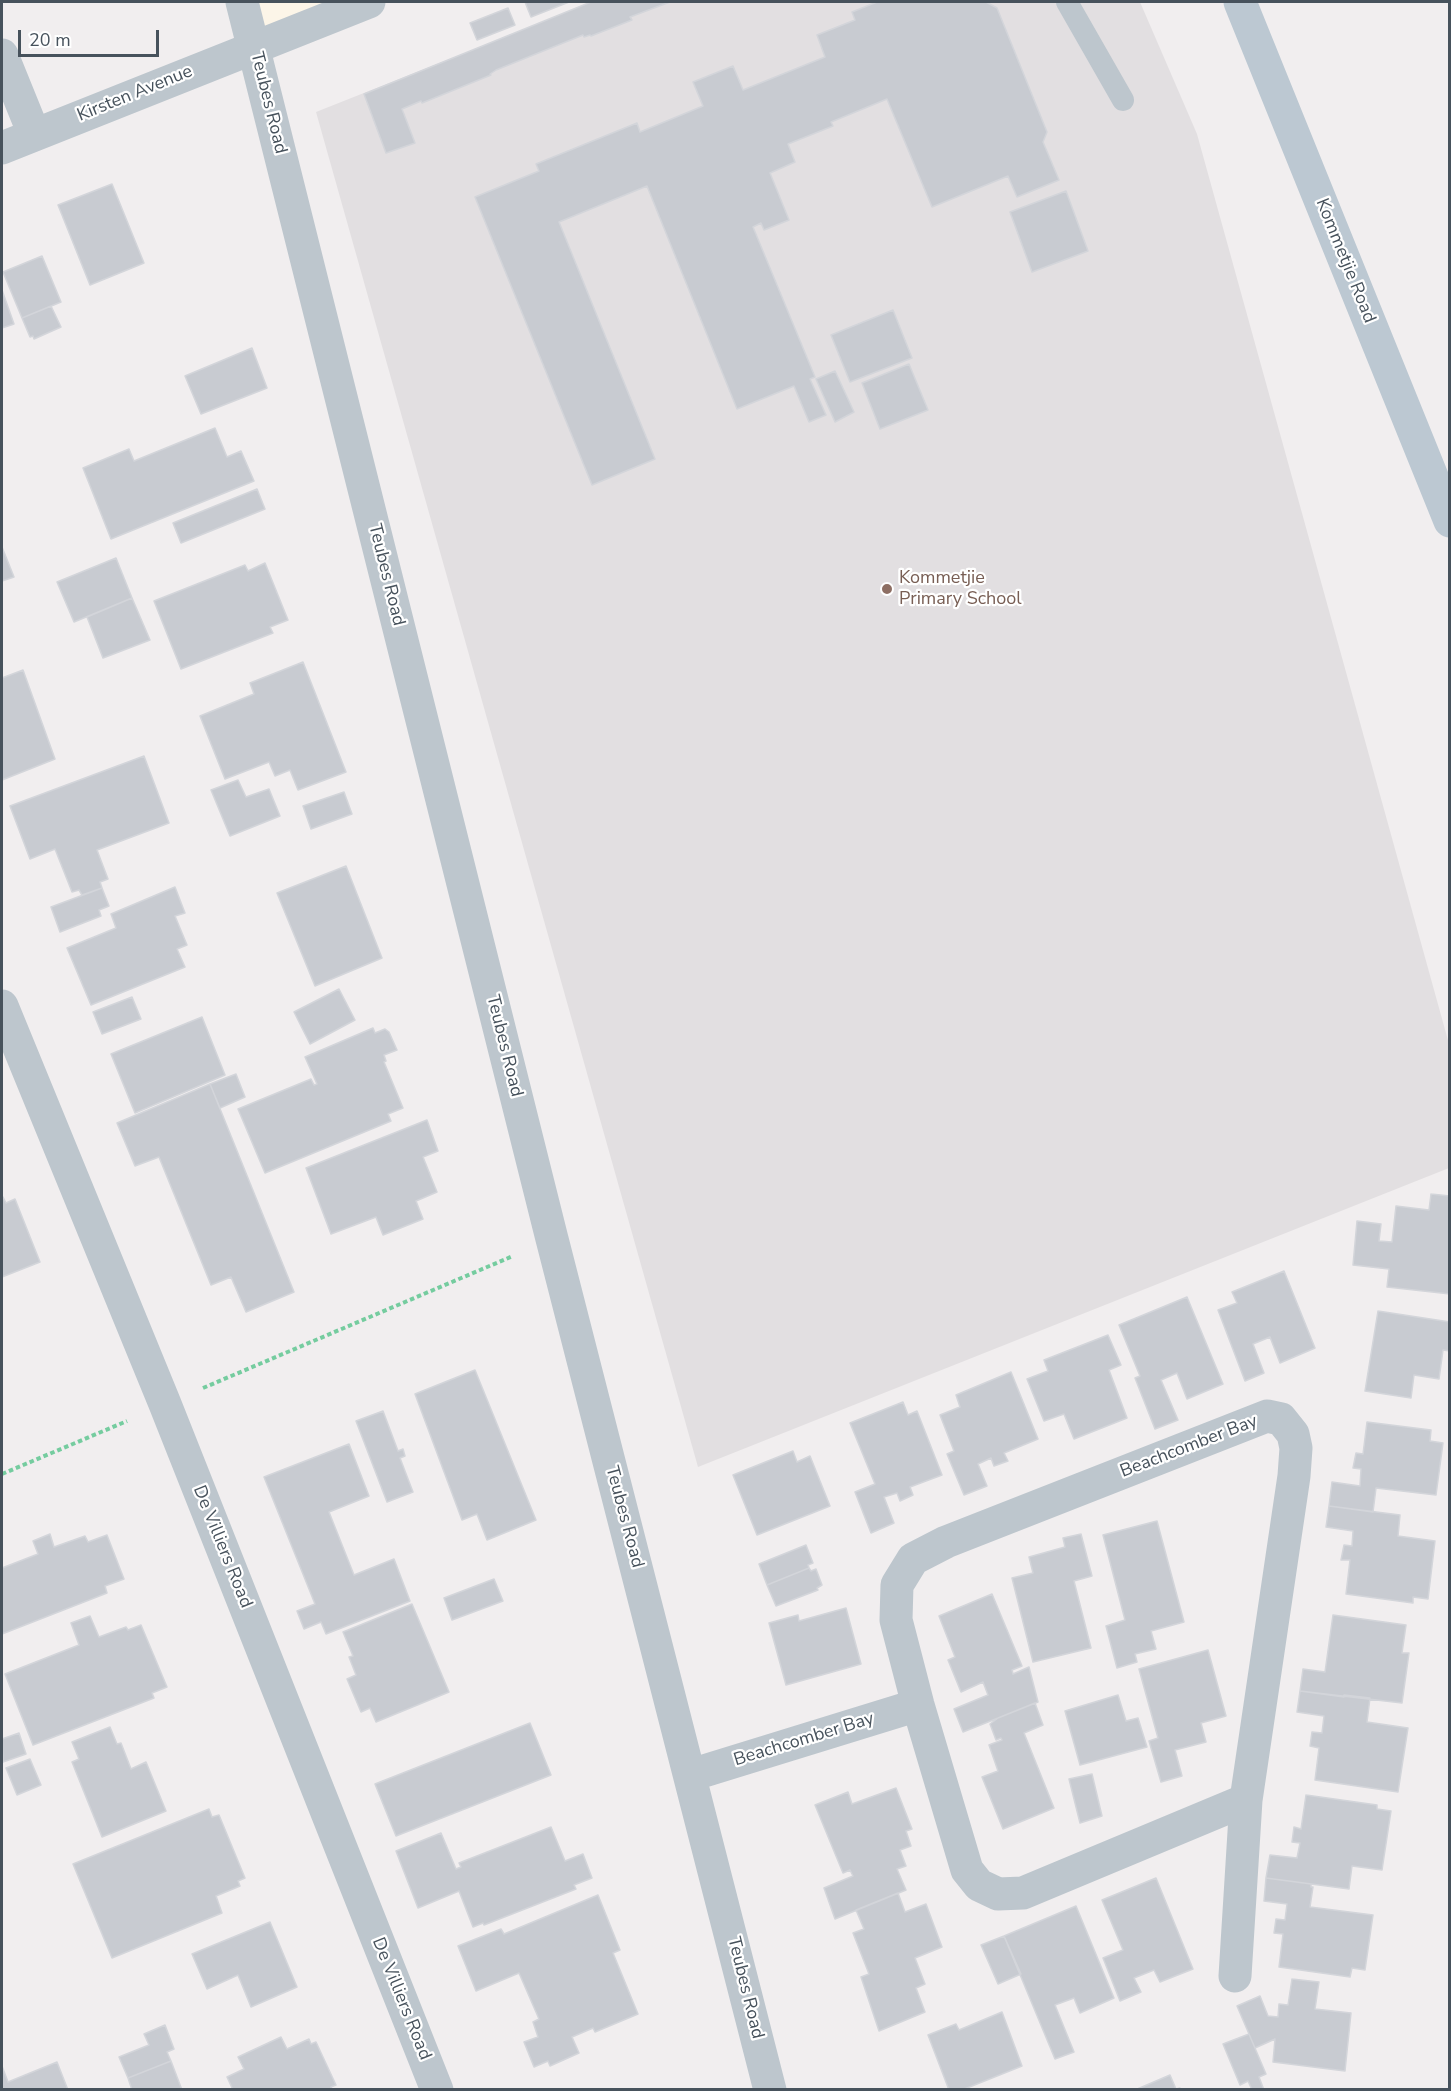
<!DOCTYPE html>
<style>
body{margin:0}
#map{position:relative;width:1451px;height:2091px;overflow:hidden;background:#f1eeef;font-family:"Nunito Sans",sans-serif}
canvas{display:block}
.frame{position:absolute;inset:0;border:3px solid #47525c;pointer-events:none}
.scale{position:absolute;left:18px;top:30px;width:141px;height:27px;box-sizing:border-box;border:3px solid #47525c;border-top:0;padding-left:8px;font-size:18px;line-height:21px;white-space:nowrap;color:#47525c;-webkit-text-stroke:4px #fff;paint-order:stroke}
</style>
<div id="map">
<canvas width="1451" height="2091"></canvas>
<div class="frame"></div>
<div class="scale">20 m</div>
</div>
<script>
const c = document.querySelector('canvas').getContext('2d');
c.lineJoin = 'round';
function paint(path, color) {
  c.fillStyle = color;
  c.fill(path, 'evenodd');
}
function toPath(rows) {
  const path = new Path2D();
  for (const r of rows) {
    path.moveTo(r[0], r[1]);
    for (let i = 2; i < r.length; i += 2) path.lineTo(r[i], r[i + 1]);
  }
  return path;
}
function trace(path, color, width, dash) {
  c.strokeStyle = color;
  c.lineWidth = width;
  c.lineCap = dash ? 'butt' : 'round';
  c.setLineDash(dash || []);
  c.stroke(path);
}
function write(font, color, halo, rows, align = 'center') {
  c.font = font + ' "Nunito Sans",sans-serif';
  c.lineWidth = 4.5;
  c.setLineDash([]);
  c.textBaseline = 'middle';
  c.strokeStyle = halo;
  c.fillStyle = color;
  for (const [text, x, y, turn = 0] of rows) {
    c.save();
    c.translate(x, y);
    c.rotate((+turn || 0) * Math.PI / 180);
    c.textAlign = isNaN(turn) ? turn : align;
    if (halo) c.strokeText(text, 0, 0);
    c.fillText(text, 0, 0);
    c.restore();
  }
}
paint(toPath([
 [242,2,369,2,254,47]
]), '#fcf5e8');
paint(toPath([
 [593,2,1140,2,1197,134,1449,1044,1449,1168,698,1467,316,112]
]), '#e2dfe1');
const building = toPath([
 [525,2,569,2,531,17,525,2],
 [591,2,670,2,630,17,632,20,591,36,590,35,584,37,583,35,496,70,490,74,491,75,422,103,421,101,402,109,415,143,386,153,364,94,591,2],
 [877,2,986,2,997,8,1047,132,1043,142,1059,180,1017,197,1008,176,932,207,887,99,831,122,833,126,788,144,795,162,770,173,789,220,764,230,761,223,753,227,815,377,810,379,826,415,809,422,794,386,737,409,647,186,559,222,655,459,592,485,475,197,539,171,536,164,637,123,640,132,703,106,693,82,733,66,743,90,825,57,817,35,855,20,852,12,877,2],
 [508,8,515,25,477,40,470,23,508,8],
 [112,184,144,263,90,285,58,205,112,184],
 [1066,191,1088,251,1032,272,1010,212,1066,191],
 [42,256,61,302,22,318,3,272,42,256],
 [2,290,14,324,2,328,2,290],
 [51,306,61,327,34,339,33,336,30,337,22,318,51,306],
 [893,310,912,358,850,382,831,335,893,310],
 [252,348,267,388,201,414,185,376,252,348],
 [909,364,928,410,880,429,862,383,909,364],
 [835,371,854,412,835,422,816,379,835,371],
 [215,428,227,457,241,451,254,481,111,539,83,468,129,449,134,461,215,428],
 [257,489,265,509,181,543,173,523,257,489],
 [2,547,14,577,2,581,2,547],
 [116,558,132,598,74,622,57,582,116,558],
 [265,563,288,620,270,627,273,633,181,669,154,601,245,565,248,571,265,563],
 [132,598,150,640,103,658,87,617,132,598],
 [303,662,346,772,298,790,290,770,275,776,269,762,225,779,200,716,254,694,250,683,303,662],
 [23,670,55,759,2,780,2,678,23,670],
 [144,756,169,823,97,850,108,879,100,882,102,888,82,895,79,890,72,892,55,849,30,859,10,806,144,756],
 [238,780,246,797,269,789,280,816,230,836,211,790,238,780],
 [344,792,352,814,311,829,303,806,344,792],
 [346,866,382,958,315,986,277,893,346,866],
 [175,887,185,913,175,916,187,945,177,949,185,967,91,1005,67,948,116,928,111,914,175,887],
 [102,888,109,906,99,910,101,916,60,932,51,907,102,888],
 [339,989,355,1020,310,1044,294,1012,339,989],
 [132,997,141,1019,102,1034,93,1012,132,997],
 [202,1017,225,1075,135,1113,111,1054,202,1017],
 [373,1028,375,1033,385,1029,389,1032,397,1050,384,1055,386,1061,384,1062,403,1108,388,1114,391,1121,265,1173,238,1109,311,1079,314,1085,317,1084,305,1057,373,1028],
 [236,1074,245,1097,220,1108,210,1084,236,1074],
 [210,1084,294,1292,246,1312,231,1277,211,1285,159,1157,135,1166,117,1123,210,1084],
 [427,1120,438,1151,423,1157,437,1192,416,1201,423,1219,383,1235,376,1217,331,1234,306,1168,427,1120],
 [1431,1194,1450,1196,1450,1294,1387,1287,1389,1269,1353,1265,1357,1221,1381,1224,1379,1241,1392,1242,1396,1206,1429,1210,1431,1194],
 [3,1197,6,1203,15,1199,40,1262,2,1277,2,1198,3,1197],
 [1284,1271,1315,1348,1280,1363,1270,1337,1253,1344,1264,1373,1245,1381,1218,1310,1237,1303,1232,1292,1284,1271],
 [1187,1297,1223,1384,1187,1399,1177,1373,1161,1380,1178,1420,1155,1429,1135,1378,1140,1376,1119,1325,1187,1297],
 [1378,1311,1450,1322,1450,1351,1443,1350,1439,1379,1414,1375,1411,1398,1365,1391,1378,1311],
 [1108,1335,1121,1365,1109,1370,1127,1418,1074,1439,1064,1414,1044,1421,1027,1379,1048,1371,1044,1360,1108,1335],
 [475,1370,536,1520,487,1540,477,1514,462,1520,415,1394,475,1370],
 [1011,1372,1038,1439,1004,1453,1008,1461,994,1466,991,1458,978,1464,987,1486,964,1495,947,1454,954,1451,940,1415,960,1407,956,1395,1011,1372],
 [903,1402,908,1415,917,1411,942,1475,910,1487,913,1495,900,1501,897,1493,884,1497,894,1523,871,1533,855,1492,875,1484,850,1423,903,1402],
 [383,1411,398,1451,403,1449,405,1456,400,1458,413,1492,387,1502,356,1421,383,1411],
 [1367,1422,1431,1430,1430,1441,1443,1443,1436,1495,1376,1488,1373,1512,1329,1506,1332,1482,1360,1486,1361,1469,1353,1468,1356,1453,1363,1454,1367,1422],
 [349,1444,369,1496,329,1512,354,1575,394,1559,410,1601,326,1634,321,1622,304,1629,297,1611,315,1604,264,1477,349,1444],
 [793,1451,797,1462,810,1456,830,1506,757,1535,733,1475,793,1451],
 [1329,1506,1400,1515,1398,1536,1435,1541,1428,1599,1413,1597,1413,1603,1346,1594,1350,1560,1341,1560,1344,1545,1352,1546,1353,1531,1326,1527,1329,1506],
 [1157,1521,1184,1622,1151,1631,1156,1649,1135,1654,1137,1662,1117,1668,1106,1626,1125,1620,1103,1535,1157,1521],
 [50,1534,54,1547,85,1536,88,1542,107,1535,124,1579,105,1586,107,1593,2,1634,2,1568,38,1554,33,1541,50,1534],
 [1081,1534,1092,1576,1074,1581,1091,1648,1033,1662,1012,1578,1033,1573,1029,1557,1065,1547,1063,1538,1081,1534],
 [806,1545,813,1563,808,1565,809,1568,767,1585,759,1564,806,1545],
 [809,1568,811,1571,816,1569,822,1585,817,1588,818,1590,776,1606,767,1585,809,1568],
 [494,1579,503,1601,452,1620,444,1598,494,1579],
 [992,1594,1022,1666,1012,1670,1013,1674,1029,1667,1038,1702,963,1732,954,1709,988,1695,983,1682,961,1692,948,1660,955,1657,939,1616,992,1594],
 [412,1604,449,1692,376,1722,370,1708,361,1712,347,1679,356,1675,349,1657,353,1656,343,1632,412,1604],
 [846,1608,861,1664,786,1685,769,1623,798,1615,799,1621,846,1608],
 [1333,1615,1406,1625,1402,1653,1409,1653,1402,1703,1300,1691,1303,1669,1325,1672,1333,1615],
 [90,1616,99,1637,126,1627,128,1630,141,1625,167,1687,152,1693,154,1698,33,1745,5,1674,79,1645,71,1623,90,1616],
 [1208,1650,1226,1716,1201,1723,1206,1742,1175,1750,1182,1776,1161,1782,1149,1741,1158,1738,1139,1669,1208,1650],
 [1300,1691,1344,1697,1344,1695,1370,1698,1367,1722,1408,1728,1398,1792,1315,1780,1319,1748,1310,1746,1312,1732,1322,1733,1324,1716,1297,1712,1300,1691],
 [1118,1695,1126,1721,1138,1718,1147,1747,1080,1765,1065,1711,1118,1695],
 [1035,1703,1043,1725,1024,1733,1054,1808,1003,1829,982,1777,998,1771,989,1745,1002,1740,1001,1738,996,1740,990,1724,998,1718,1035,1703],
 [530,1723,551,1775,396,1836,375,1784,530,1723],
 [110,1727,117,1744,121,1743,131,1769,146,1762,166,1811,102,1837,72,1762,79,1759,72,1742,110,1727],
 [19,1733,26,1754,3,1762,2,1739,19,1733],
 [30,1759,41,1785,17,1795,6,1768,30,1759],
 [1092,1774,1102,1816,1080,1823,1069,1779,1092,1774],
 [896,1788,912,1829,906,1831,911,1846,900,1850,906,1866,897,1869,906,1890,835,1919,824,1888,853,1876,850,1870,843,1873,815,1805,848,1792,852,1804,896,1788],
 [1306,1795,1377,1805,1377,1809,1391,1811,1382,1870,1352,1866,1349,1889,1266,1878,1270,1855,1297,1858,1300,1843,1292,1842,1294,1827,1301,1829,1306,1795],
 [209,1809,212,1817,219,1815,245,1878,238,1881,240,1886,216,1896,222,1913,112,1958,73,1864,209,1809],
 [551,1827,565,1861,583,1854,592,1878,574,1885,576,1889,484,1925,483,1923,473,1927,459,1891,418,1908,396,1851,441,1833,456,1869,461,1867,459,1863,551,1827],
 [1156,1878,1193,1969,1160,1982,1154,1970,1134,1978,1141,1992,1120,2001,1103,1958,1123,1950,1102,1900,1156,1878],
 [1266,1878,1311,1884,1311,1887,1313,1887,1310,1907,1373,1915,1365,1970,1352,1968,1350,1977,1279,1967,1283,1934,1274,1933,1276,1919,1285,1920,1287,1904,1264,1901,1266,1878],
 [898,1893,905,1912,926,1904,942,1947,915,1958,925,1984,916,1988,925,2012,879,2031,861,1977,869,1974,853,1933,864,1929,856,1910,898,1893],
 [598,1895,620,1950,613,1953,638,2014,595,2032,593,2028,572,2037,579,2053,550,2066,548,2061,534,2067,524,2042,538,2037,533,2022,539,2019,519,1973,476,1991,458,1946,501,1929,504,1934,598,1895],
 [1076,1906,1114,1998,1080,2013,1074,1998,1055,2005,1074,2052,1055,2059,1004,1936,1076,1906],
 [270,1922,297,1987,251,2007,238,1975,207,1989,192,1954,270,1922],
 [1004,1936,1021,1974,998,1984,981,1945,1004,1936],
 [1292,1979,1319,1982,1315,2009,1351,2013,1345,2071,1273,2062,1275,2039,1255,2048,1237,2006,1260,1996,1268,2016,1278,2017,1279,2004,1288,2005,1292,1979],
 [1002,2012,1022,2066,962,2090,949,2090,928,2035,956,2024,959,2030,1002,2012],
 [165,2025,174,2049,167,2052,171,2061,128,2078,119,2057,149,2045,144,2034,165,2025],
 [1249,2034,1266,2074,1259,2077,1264,2090,1252,2090,1248,2081,1240,2085,1223,2044,1249,2034],
 [281,2037,287,2049,309,2039,311,2044,316,2042,336,2085,331,2087,332,2090,233,2090,227,2077,244,2069,238,2057,281,2037],
 [171,2061,182,2090,132,2090,128,2078,171,2061],
 [57,2062,68,2090,2,2090,2,2066,8,2082,57,2062],
 [1170,2075,1176,2089,1180,2088,1181,2090,1135,2090,1170,2075]
]);
paint(building, '#c8cbd1');
trace(building, '#d3d5da', 1.5);
trace(toPath([
 [203,1388,513,1256],
 [2,1474,127,1421]
]), '#75cc9f', 4, [4.5, 3]);
trace(toPath([
 [1067,2,1123,100]
]), '#bdc6cd', 22);
trace(toPath([
 [242,2,552,1239,770,2090],
 [2,55,34,134],
 [2,148,369,2],
 [2,1006,165,1404,437,2090],
 [691,1775,918,1705],
 [1235,1976,1246,1800,1294,1476,1296,1448,1293,1434,1281,1419,1267,1416,946,1542,913,1559,897,1585,896,1620,918,1705,967,1870,979,1885,998,1894,1023,1893,1246,1800]
]), '#bdc6cd', 33);
trace(toPath([
 [1240,2,1450,521]
]), '#bcc8d2', 33);
for (const [x, y, r, color] of [
 [887,589,6,"#8d6e63"]
]) {
  const dot = new Path2D();
  dot.arc(x, y, r, 0, 2 * Math.PI);
  c.fillStyle = color;
  c.fill(dot);
  trace(dot, '#fff', 2);
}
write('18px', '#47525c', '#fff', [
 ["Kirsten Avenue",135,94,-22],
 ["Teubes Road",268,103,76],
 ["Kommetjie Road",1345,261,68],
 ["Teubes Road",386,575,76],
 ["Teubes Road",504,1046,76],
 ["Beachcomber Bay",1189,1447,-21],
 ["Teubes Road",624,1517,75],
 ["De Villiers Road",222,1547,68],
 ["Beachcomber Bay",804,1740,-17],
 ["Teubes Road",745,1988,76],
 ["De Villiers Road",401,1999,68]
]);
write('18px', '#785e54', '#fff', [
 ["Kommetjie",899,579],
 ["Primary School",899,600]
], 'left');
</script>
